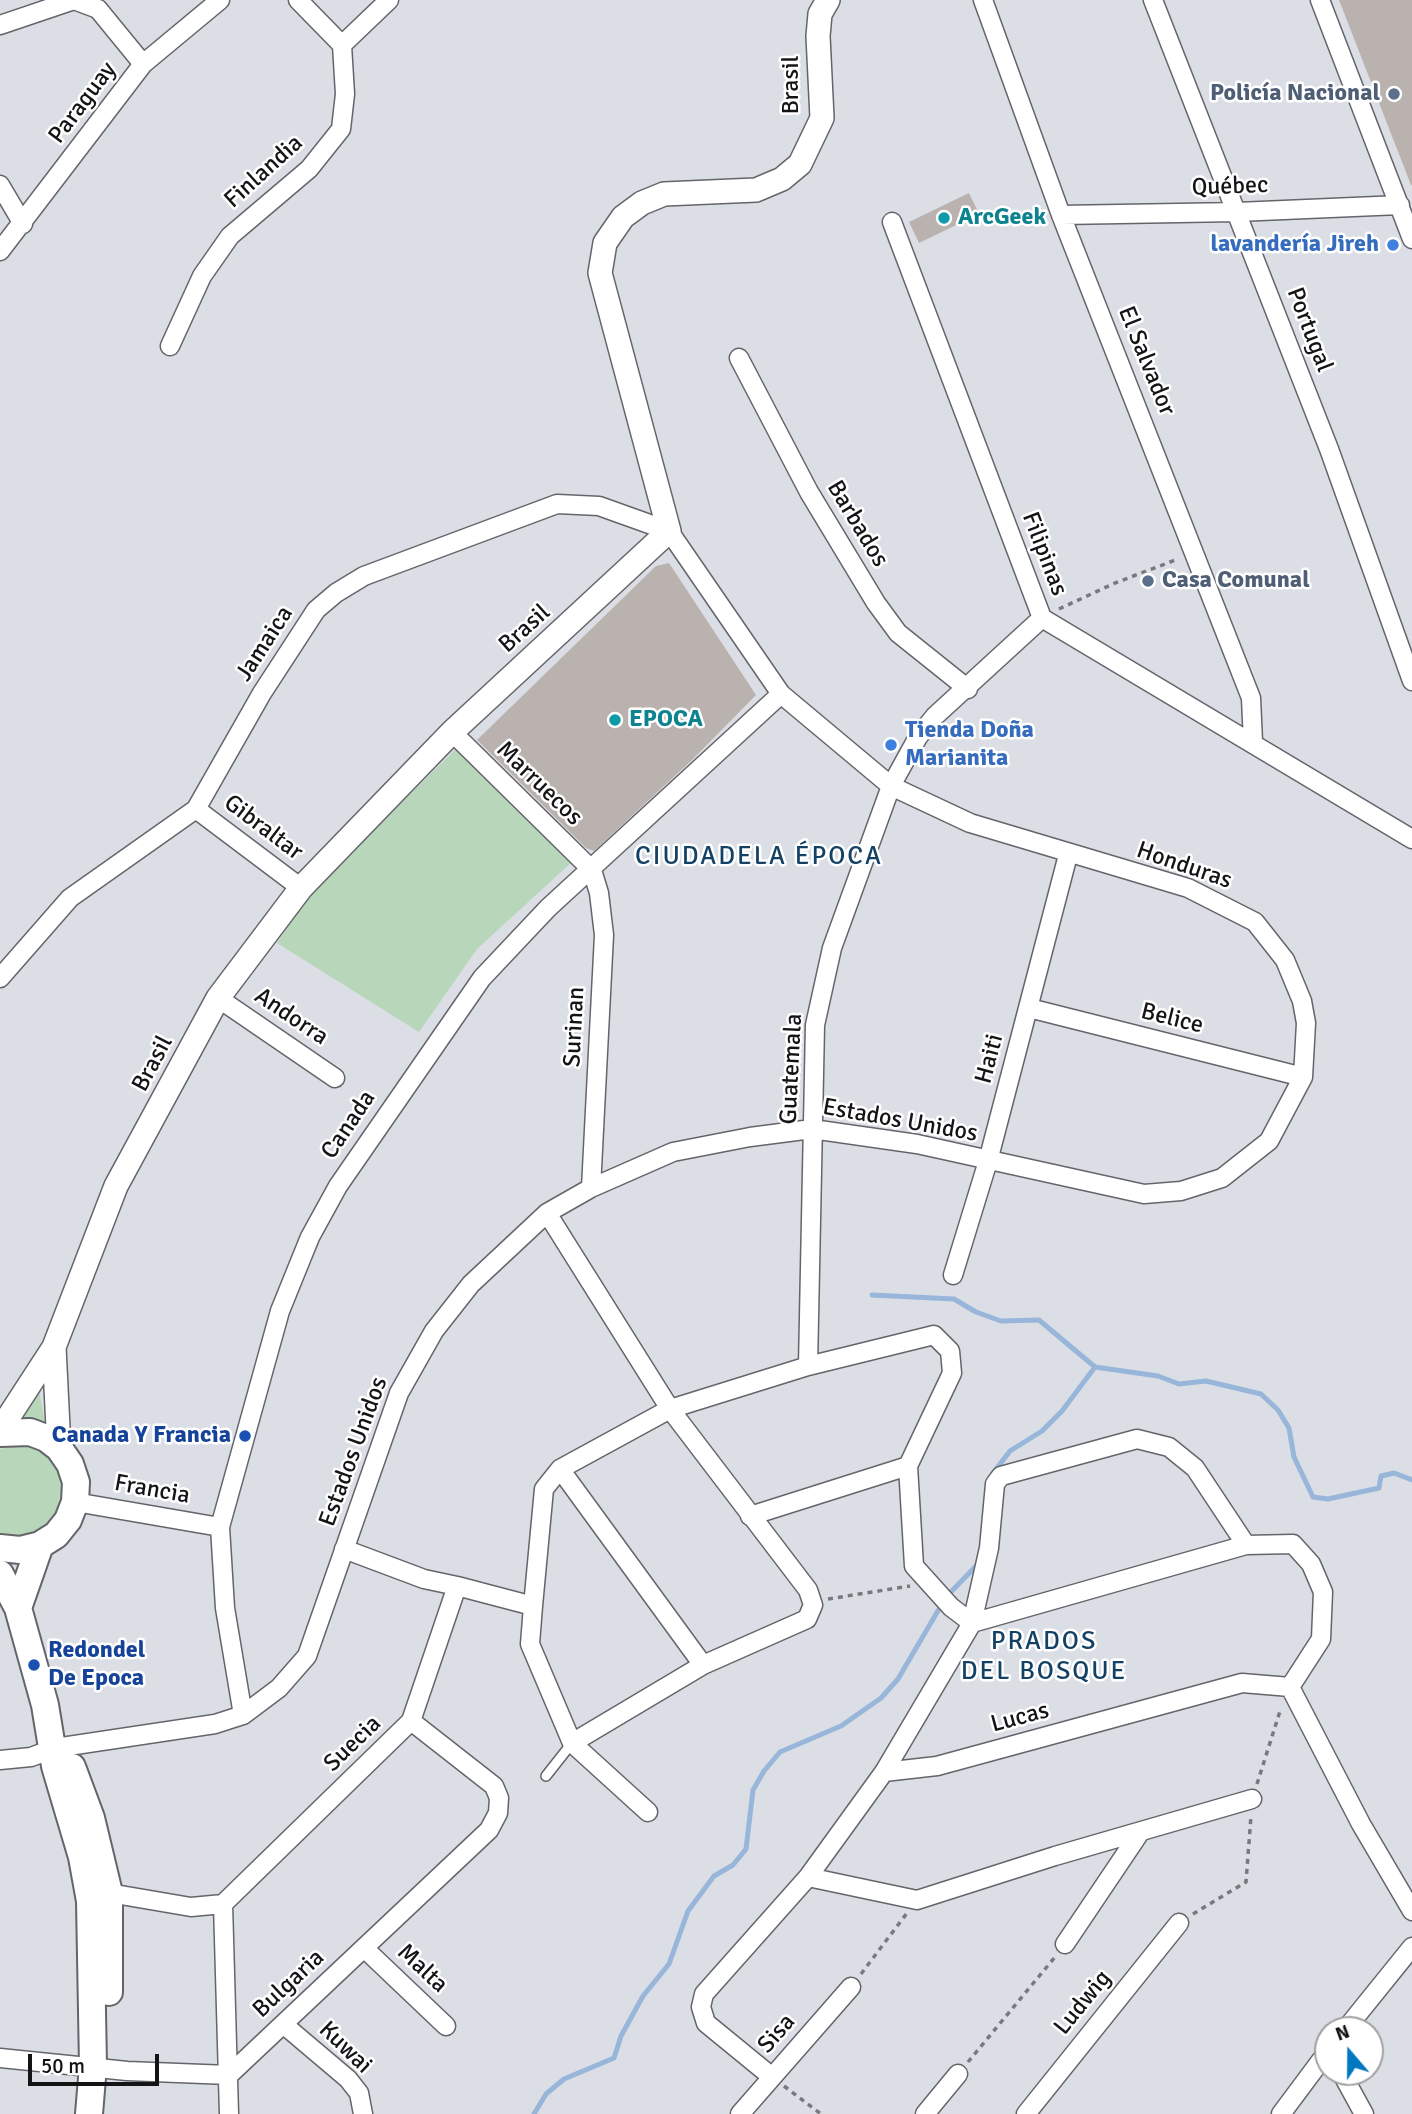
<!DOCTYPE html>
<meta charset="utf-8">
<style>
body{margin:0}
#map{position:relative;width:1412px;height:2114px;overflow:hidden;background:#dcdee5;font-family:Signika,sans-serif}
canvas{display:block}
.north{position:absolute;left:1314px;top:2016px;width:70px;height:70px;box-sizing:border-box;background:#fff;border:2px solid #a1a1a2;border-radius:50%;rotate:340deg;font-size:19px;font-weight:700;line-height:28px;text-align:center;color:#141417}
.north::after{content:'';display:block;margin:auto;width:24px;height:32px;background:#0078c1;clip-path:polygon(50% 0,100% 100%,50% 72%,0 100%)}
.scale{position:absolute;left:28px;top:2054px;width:131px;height:32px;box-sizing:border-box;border:4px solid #141417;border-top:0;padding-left:9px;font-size:21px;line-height:24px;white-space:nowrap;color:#141417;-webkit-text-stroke:5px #fff;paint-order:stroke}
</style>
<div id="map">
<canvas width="1412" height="2114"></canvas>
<div class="north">N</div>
<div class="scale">50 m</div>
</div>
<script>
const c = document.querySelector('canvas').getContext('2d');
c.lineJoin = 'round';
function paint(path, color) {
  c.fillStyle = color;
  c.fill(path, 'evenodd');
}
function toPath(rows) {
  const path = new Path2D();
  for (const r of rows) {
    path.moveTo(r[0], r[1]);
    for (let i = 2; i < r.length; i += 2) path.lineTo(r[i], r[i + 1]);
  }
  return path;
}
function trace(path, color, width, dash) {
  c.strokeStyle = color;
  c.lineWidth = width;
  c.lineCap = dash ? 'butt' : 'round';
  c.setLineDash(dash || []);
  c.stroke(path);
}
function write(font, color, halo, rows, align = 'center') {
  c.font = font + ' Signika,sans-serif';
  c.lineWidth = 5;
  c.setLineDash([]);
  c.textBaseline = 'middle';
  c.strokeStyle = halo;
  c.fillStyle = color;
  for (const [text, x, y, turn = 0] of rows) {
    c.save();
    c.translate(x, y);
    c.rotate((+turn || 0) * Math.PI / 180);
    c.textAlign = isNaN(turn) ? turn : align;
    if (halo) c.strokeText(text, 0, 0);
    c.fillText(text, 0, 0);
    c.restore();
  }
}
paint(toPath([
 [458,747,574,860,477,949,419,1032,277,943,310,892],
 [38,1385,46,1428,10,1423],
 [18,1445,30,1447,50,1458,58,1467,65,1489,56,1520,30,1539,0,1537,0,1449]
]), '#b7d6ba');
trace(toPath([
 [872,1295,954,1299,976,1312,1001,1321,1039,1320,1095,1367],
 [993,1473,1010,1451,1042,1431,1062,1411,1095,1367,1158,1376,1179,1384,1206,1381,1261,1394,1278,1410,1289,1428,1294,1457,1313,1497,1328,1499,1379,1488,1381,1476,1394,1473,1412,1480],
 [534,2114,546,2094,564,2079,614,2058,621,2036,643,1996,669,1964,688,1911,714,1876,733,1865,746,1849,753,1790,764,1771,780,1752,841,1726,881,1698,898,1679,946,1597,979,1563]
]), '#97b6d9', 5);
paint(toPath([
 [1339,0,1412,0,1412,185,1411,185],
 [969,193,979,214,919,243,909,222],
 [669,563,756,695,693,759,594,851,586,848,477,740,656,566]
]), '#b9b2ae');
const service = toPath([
 [546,1776,572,1743]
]);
const minor = toPath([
 [74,0,98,9,143,64],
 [298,0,342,45],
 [983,0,1061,215,1251,698,1253,742],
 [1153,0,1329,449,1412,681],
 [1320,0,1412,239],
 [0,25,74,0],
 [0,185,23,224],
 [1061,215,1237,212,1400,205],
 [892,222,1042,618,1412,839],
 [0,251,143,64,220,0],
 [170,346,202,276,230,236,309,169,341,129,345,94,342,45,389,0],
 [739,358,809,492,876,603,898,633,968,689],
 [452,732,592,870,599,893,604,935,591,1188],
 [196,809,301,888],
 [0,978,70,898,196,809,262,693,316,610,336,593,364,576,557,504,599,506,669,531,781,694,891,786,970,823,1188,888,1255,922,1285,960,1302,1001,1306,1023,1303,1077,1269,1141,1222,1178,1181,1191,1144,1194,917,1144,812,1129,750,1137,673,1152,591,1188,547,1213,471,1284,434,1331,399,1393,307,1656,279,1688,243,1715,215,1724,55,1748,31,1757,0,1760],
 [218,998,335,1078],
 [1029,1008,1303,1077],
 [547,1213,670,1409,808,1590,813,1605,807,1619,703,1665,572,1743],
 [953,1275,988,1161,1068,855],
 [808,1366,815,1025,832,948,891,786,918,737,935,716,1042,618],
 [560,1469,703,1665],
 [75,1502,220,1527],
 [750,1516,908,1466],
 [457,1586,533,1606,544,1489,560,1469,670,1409,808,1366,934,1335,950,1351,952,1373,908,1466,914,1566,951,1607,972,1623,989,1548,995,1484,1001,1476,1137,1439,1169,1447,1195,1468,1246,1545],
 [533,1606,530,1644,572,1743,648,1812],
 [243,1715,225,1608,220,1527,280,1311,310,1237,338,1186,482,978,548,908,781,694],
 [884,1772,937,1766,1242,1683,1290,1687],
 [808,1877,917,1900,1055,1856,1252,1799],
 [109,1893,191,1907,223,1904,411,1721,457,1586,424,1579,344,1549],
 [223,1904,229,2114],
 [1065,1944,1141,1831],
 [364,1948,446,2026],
 [283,2024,348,2079,359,2093,363,2114],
 [1345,2030,1412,1947],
 [0,2058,127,2071,229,2075,489,1830,498,1813,499,1798,494,1786,411,1721],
 [1341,2072,1364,2114],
 [772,2077,706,2023,701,2007,704,1994,808,1877,884,1772,972,1623,1246,1545,1293,1544,1311,1564,1323,1592,1321,1639,1290,1687,1361,1824,1412,1911],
 [740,2114,851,1987],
 [925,2114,958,2074],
 [1026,2114,1179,1923],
 [1281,2114,1328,2051]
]);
const tertiary = toPath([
 [54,1347,59,1448],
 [0,1430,54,1347,116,1186,218,998,301,888,452,732,669,531,600,273,605,243,623,217,642,203,664,194,756,190,782,179,800,164,822,118,818,36,820,14,828,0]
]);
const secondary = toPath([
 [0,1433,30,1432,46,1438,59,1448,70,1464,76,1482,75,1502,68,1520,56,1535,40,1545,20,1550,0,1548],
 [0,1574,18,1608,45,1705,55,1766,82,1857,90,1901,93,2066,89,2114],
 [18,1608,40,1545],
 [72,1767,91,1818,109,1893,109,1992]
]);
trace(service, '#64656b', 12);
trace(minor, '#64656b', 21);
trace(tertiary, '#64656b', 26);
trace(secondary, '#64656b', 30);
trace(toPath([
 [1059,609,1115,583,1178,559],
 [828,1599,910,1586],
 [1257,1784,1281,1708],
 [1193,1914,1246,1882,1251,1816],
 [861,1974,907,1913],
 [968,2062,1055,1957],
 [784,2086,821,2114]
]), '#78797e', 3.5, [5, 5]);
trace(service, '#fff', 9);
trace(minor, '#fff', 18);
trace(tertiary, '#fff', 23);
trace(secondary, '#fff', 26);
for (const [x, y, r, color] of [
 [1394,94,7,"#5c6f8a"],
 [944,218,7,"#0f9aa8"],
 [1393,245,7,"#3f7fe0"],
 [1148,581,7,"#5c6f8a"],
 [615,720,7,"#0f9aa8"],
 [891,745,7,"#3f7fe0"],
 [245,1436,7,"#1a4fb4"],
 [34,1665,7,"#1a4fb4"]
]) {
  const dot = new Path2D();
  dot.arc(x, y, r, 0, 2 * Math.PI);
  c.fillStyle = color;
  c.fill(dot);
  trace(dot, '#fff', 2.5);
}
write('24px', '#141417', '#fff', [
 ["Brasil",792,85,-90],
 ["Paraguay",83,103,-53],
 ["Finlandia",264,172,-42],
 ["Québec",1230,187,-2],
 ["Portugal",1309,330,69],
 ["El Salvador",1146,361,68],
 ["Barbados",857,524,59],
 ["Filipinas",1044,554,69],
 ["Brasil",525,629,-42],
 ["Jamaica",265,644,-57],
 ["Marruecos",539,784,44],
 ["Gibraltar",263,828,37],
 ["Honduras",1184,866,19],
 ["Andorra",291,1017,34],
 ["Belice",1172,1019,14],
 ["Surinan",575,1027,-87],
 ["Haiti",990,1059,-75],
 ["Brasil",153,1064,-62],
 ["Guatemala",792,1069,-87],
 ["Estados Unidos",900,1121,10],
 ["Canada",349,1125,-56],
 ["Estados Unidos",354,1452,-70],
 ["Francia",152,1490,10],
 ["Lucas",1020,1718,-15],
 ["Suecia",353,1744,-44],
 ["Malta",422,1969,43],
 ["Bulgaria",289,1984,-43],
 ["Ludwig",1083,2003,-51],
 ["Sisa",777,2034,-49],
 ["Kuwai",345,2048,44]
]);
write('bold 24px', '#4e5e75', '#fff', [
 ["Policía Nacional",1380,94],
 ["Casa Comunal",1162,581,"left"]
], 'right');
write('bold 24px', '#0d838f', '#fff', [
 ["ArcGeek",958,218],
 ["EPOCA",629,720]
], 'left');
write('bold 24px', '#366cbe', '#fff', [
 ["lavandería Jireh",1379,245],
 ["Tienda Doña",905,731,"left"],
 ["Marianita",905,759,"left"]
], 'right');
write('bold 24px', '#164399', '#fff', [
 ["Canada Y Francia",231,1436],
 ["Redondel",48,1651,"left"],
 ["De Epoca",48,1679,"left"]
], 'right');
c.letterSpacing = '2px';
write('26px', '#124165', '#fff', [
 ["CIUDADELA ÉPOCA",759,857],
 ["PRADOS",1044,1642],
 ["DEL BOSQUE",1044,1672]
]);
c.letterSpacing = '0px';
</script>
